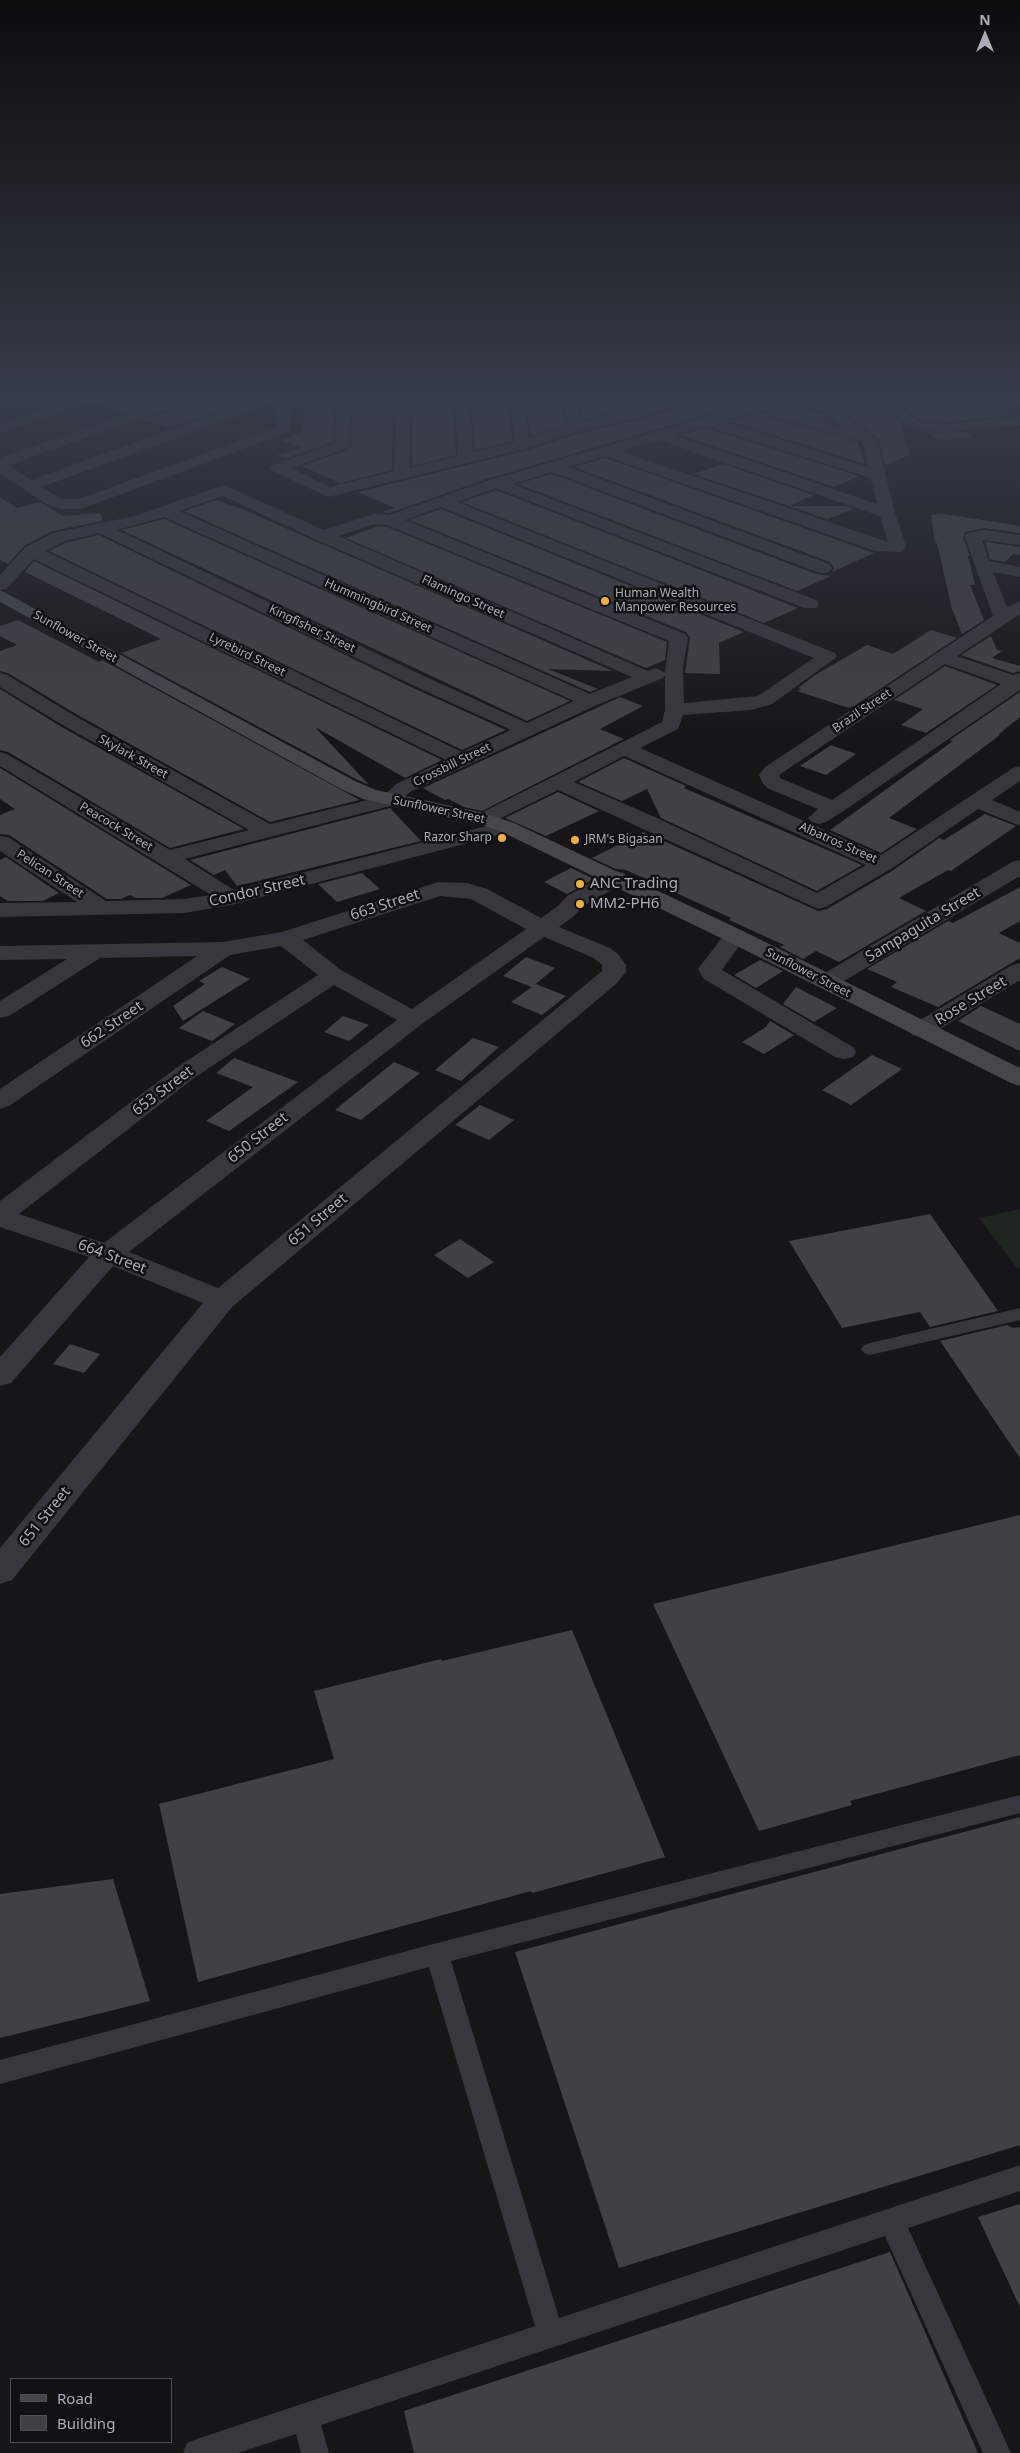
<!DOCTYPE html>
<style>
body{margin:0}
#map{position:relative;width:1020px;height:2453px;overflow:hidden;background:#161618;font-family:"Noto Sans",sans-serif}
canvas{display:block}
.legend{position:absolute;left:10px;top:2378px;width:162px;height:65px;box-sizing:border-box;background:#111113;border:1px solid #4d4f55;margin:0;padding:6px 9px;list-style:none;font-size:15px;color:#a8adb8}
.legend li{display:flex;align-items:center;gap:10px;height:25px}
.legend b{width:25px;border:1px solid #4d4f55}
.north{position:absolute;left:960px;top:10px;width:50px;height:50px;-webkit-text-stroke:4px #111113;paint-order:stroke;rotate:0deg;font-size:14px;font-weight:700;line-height:20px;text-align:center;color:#a8adb8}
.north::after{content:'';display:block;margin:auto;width:18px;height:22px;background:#a8adb8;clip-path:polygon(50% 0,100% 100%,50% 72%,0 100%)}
</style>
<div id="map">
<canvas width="1020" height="2453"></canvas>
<ul class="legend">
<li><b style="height:6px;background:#45474d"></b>Road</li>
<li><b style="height:14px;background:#404145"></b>Building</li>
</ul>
<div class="north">N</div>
</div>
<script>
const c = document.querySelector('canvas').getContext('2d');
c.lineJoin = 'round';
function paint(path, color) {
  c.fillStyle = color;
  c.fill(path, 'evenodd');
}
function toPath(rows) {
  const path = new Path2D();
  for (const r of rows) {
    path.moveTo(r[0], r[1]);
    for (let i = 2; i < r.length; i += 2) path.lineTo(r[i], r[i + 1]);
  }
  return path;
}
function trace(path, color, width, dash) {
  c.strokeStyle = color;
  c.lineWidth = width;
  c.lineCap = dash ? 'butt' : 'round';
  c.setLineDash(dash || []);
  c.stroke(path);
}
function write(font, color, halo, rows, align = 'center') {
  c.font = font + ' "Noto Sans",sans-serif';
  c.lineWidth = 5;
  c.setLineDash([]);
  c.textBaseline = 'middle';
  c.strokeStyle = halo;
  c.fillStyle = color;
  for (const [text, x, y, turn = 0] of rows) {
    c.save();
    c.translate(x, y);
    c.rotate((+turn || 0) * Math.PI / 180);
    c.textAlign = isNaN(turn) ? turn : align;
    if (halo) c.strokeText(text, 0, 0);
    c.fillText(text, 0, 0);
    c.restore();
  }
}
paint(toPath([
 [1020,1209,1020,1272,979,1218]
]), '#1e261f');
paint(toPath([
 [99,397,167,397,123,413,93,403],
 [198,397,254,398,170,428,144,420,195,402],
 [304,397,334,397,333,442,285,459,277,455,302,448,280,440,303,432],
 [352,397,394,397,392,470,339,483,302,466,348,450,351,446],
 [412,397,453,397,456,455,412,466],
 [471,397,507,397,513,441,475,450],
 [525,397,560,397,566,425,531,436],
 [578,397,627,397,632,407,583,420],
 [763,397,824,397,829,403,808,398,750,402,489,478,389,513,382,512,395,508,358,492,528,450,580,433,642,419,698,402,705,398,713,401],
 [977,397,1006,397,1007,416,945,422,927,421,918,418,905,408,968,403],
 [873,401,900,422,910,455,885,465,878,439,835,404],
 [808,410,823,414,835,424,792,411],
 [768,412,771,418,858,442,865,464,729,421],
 [706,428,859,476,834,487,680,435],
 [966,432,972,437,939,441,930,433],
 [605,458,671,481,874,553,832,572,834,568,830,562,574,467],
 [723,464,814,495,789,506,693,474],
 [552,474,816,574,831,576,797,591,518,484],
 [496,490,798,608,764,623,462,502],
 [0,497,17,508,40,502,63,516,100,513,103,521,52,531,25,545,8,564,0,560],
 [213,501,220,501,244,510,613,671,548,669,598,689,590,692,184,511],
 [789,506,846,506,854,509,827,519],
 [441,509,744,632,719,643,720,674,685,673,690,638,686,632,410,520],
 [944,514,1020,526,1020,533,984,528,965,532,963,538,970,556,968,556,975,585,970,585,984,620,962,634,952,609,937,543,935,543,931,515],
 [164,519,570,701,527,721,122,530],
 [378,526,387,527,667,642,665,660,646,668,346,538],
 [99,535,409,686,506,730,462,750,49,551,65,543],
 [985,542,1020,547,1020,555,1013,554,1005,562,990,559],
 [34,561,442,760,405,778,315,727,369,785,356,779,121,653,161,639,25,572],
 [18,620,99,662,102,660,360,800,270,822,76,714,8,673,0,671,0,651,17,645,0,636,0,626],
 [931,630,957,638,854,706,849,708,797,691,801,689,798,688,815,675,867,645,893,654],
 [991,636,997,650,1002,651,992,658,1020,666,1020,671,1013,673,961,655],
 [945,666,997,685,926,733,901,725,923,709,894,700],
 [0,689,60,726,244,829,170,848,8,752,0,750],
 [1020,692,1020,717,998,735,1000,735,889,818,917,829,881,853,830,830,953,741,950,740],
 [620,697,643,706,600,729,624,739,482,811,464,807,448,799,445,800,423,788],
 [831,745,856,754,826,775,800,766],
 [624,758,686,786,684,788,862,865,817,891,661,818,647,789,622,801,578,782],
 [0,768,191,885,162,898,136,898,130,895,121,899,107,899,9,835,0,834,0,815,15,809,0,799],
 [558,792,599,811,546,836,505,818],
 [390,808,421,841,237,886,225,870,214,875,190,860],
 [985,814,1016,826,951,871,948,870,899,898,926,911,839,962,816,951,803,959,780,947,784,945,729,920,731,918,626,870,616,869,592,858,644,832,818,911,827,909,892,871,939,838,944,840],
 [6,857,59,893,43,901,8,901,0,896,0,860],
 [571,868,594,879,567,894,544,882],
 [362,873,380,889,337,902,318,884],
 [1020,887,1020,921,999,933,1020,943,1020,958,938,1007,891,987,897,982,867,969,948,921,953,923],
 [526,957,555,968,532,987,503,976],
 [760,960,783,971,756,988,734,975],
 [222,967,250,979,183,1021,173,1006,205,984,199,981],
 [536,984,566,996,542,1015,511,1002],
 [796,987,837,1008,814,1022,783,1004],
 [981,1006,1020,1024,1020,1051,958,1021],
 [203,1011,235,1024,212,1041,179,1028],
 [343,1016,369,1025,349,1041,324,1032],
 [770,1021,794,1035,764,1054,742,1042,766,1027],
 [473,1038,499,1047,461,1081,435,1070],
 [872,1055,902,1069,851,1105,822,1090],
 [234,1058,298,1082,229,1131,206,1121,253,1087,216,1073],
 [394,1062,420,1073,361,1120,335,1110],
 [480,1105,514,1120,489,1140,455,1125],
 [930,1214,998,1311,930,1327,920,1312,842,1328,789,1241],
 [460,1239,494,1262,468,1278,434,1255],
 [1007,1325,1013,1328,1020,1327,1020,1458,940,1341],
 [70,1344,100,1354,84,1373,53,1364],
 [1020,1515,1020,1755,850,1801,852,1805,759,1831,653,1604],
 [572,1630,665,1857,532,1893,531,1891,198,1982,159,1804,334,1759,314,1691,441,1659,442,1661],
 [1020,1817,1020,2145,619,2268,515,1952],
 [113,1879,150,2001,0,2038,0,1894],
 [1020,2204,1020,2307,978,2217],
 [890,2252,978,2453,414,2453,404,2411]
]), '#404145');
paint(toPath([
 [1020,1308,1020,1320,870,1355,864,1353,861,1349,864,1345,870,1343,1020,1308],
 [1020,1795,1020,1813,451,1961,559,2318,1020,2165,1020,2191,908,2228,1011,2453,983,2453,885,2236,321,2425,329,2453,301,2453,296,2434,238,2453,183,2453,187,2443,197,2439,535,2326,429,1967,0,2084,0,2060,437,1943,1020,1795]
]), '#37383d');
paint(toPath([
 [75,397,97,397,95,400,0,433,0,424,75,397],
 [174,397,196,397,194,400,9,465,31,480,262,397,290,397,291,429,289,432,81,509,60,509,46,504,0,473,0,458,174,397],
 [276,402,277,427,79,499,62,499,41,487,276,402],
 [336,397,350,397,350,445,347,448,291,468,330,487,394,471,396,397,410,397,410,468,458,456,455,397,469,397,473,452,515,442,509,397,523,397,529,438,568,426,562,397,576,397,582,422,676,397,699,397,697,400,641,417,580,431,528,448,328,497,273,471,270,468,273,465,335,443,336,397],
 [871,397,890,399,975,397,968,401,900,407,917,420,927,423,945,424,1020,417,1020,425,945,432,926,431,907,426,871,397],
 [808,400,834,406,877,440,895,513,906,546,902,552,875,551,605,456,568,467,829,564,832,568,829,572,823,573,817,572,552,472,512,484,816,600,819,604,816,608,804,608,496,488,457,502,835,653,837,657,772,704,751,710,683,715,678,729,640,748,881,855,1013,768,1020,766,1020,781,992,800,1020,812,1020,826,978,809,891,869,826,907,818,909,558,790,491,823,484,825,477,823,473,819,477,815,662,722,665,710,665,675,663,678,597,705,410,792,398,804,185,859,234,890,507,821,514,823,518,827,514,831,231,905,184,913,0,917,0,903,77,902,0,851,0,836,8,837,106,901,184,899,211,895,0,766,0,752,7,754,170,850,249,830,61,724,0,687,0,673,7,675,75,716,270,824,384,796,396,784,446,760,34,559,6,589,0,590,0,575,26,547,53,533,135,516,224,485,324,530,374,514,389,515,490,480,751,404,808,400],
 [808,408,824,412,844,428,782,410,808,408],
 [771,410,770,413,772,416,850,439,859,440,862,442,868,467,722,421,757,411,771,410],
 [706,426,871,478,877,504,674,435,706,426],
 [659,440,880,516,888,542,620,451,659,440],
 [223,496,317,540,632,677,590,694,179,511,223,496],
 [441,507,814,658,758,696,684,703,683,668,688,638,685,634,405,520,441,507],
 [164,517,574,701,527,723,424,676,117,530,164,517],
 [375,524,387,525,669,641,665,673,656,668,648,671,338,536,375,524],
 [99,533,410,684,511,730,462,752,45,551,64,541,99,533],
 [624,756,866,865,817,893,655,817,574,782,624,756],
 [984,530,1020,535,1020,545,982,540,989,561,1020,567,1020,577,993,572,1007,607,1020,601,1020,614,957,656,1013,675,1020,673,1020,690,842,812,826,822,819,824,812,822,808,818,818,809,769,789,763,784,759,775,765,767,993,616,965,537,967,533,984,530],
 [945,664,1001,684,832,800,780,778,779,775,945,664],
 [1020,860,1020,876,834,987,826,989,818,987,814,982,818,977,1012,862,1020,860],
 [616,871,624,873,627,878,624,883,583,906,574,916,559,927,610,948,618,954,626,965,626,972,616,984,232,1307,12,1580,0,1584,0,1548,203,1303,113,1266,11,1383,0,1386,0,1357,89,1257,0,1227,0,1201,176,1068,318,975,281,946,230,955,9,1106,0,1109,0,1089,197,956,100,958,9,1016,0,1018,0,1001,67,959,0,960,0,946,223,942,282,932,438,882,467,883,487,889,541,918,558,906,567,896,608,873,616,871],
 [440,896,471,899,526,929,412,1009,341,970,303,940,440,896],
 [544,937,594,958,602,965,602,971,218,1288,129,1252,422,1024,544,937],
 [334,985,397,1020,104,1243,19,1214,194,1078,334,985],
 [735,929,743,931,746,936,722,970,853,1047,856,1052,853,1057,844,1059,835,1057,704,979,698,969,727,931,735,929],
 [1020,963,1020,980,930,1035,921,1037,912,1035,909,1030,912,1025,1012,965,1020,963]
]), '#37383d');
paint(toPath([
 [0,590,355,781,376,790,484,813,514,823,743,931,1020,1068,1020,1086,1011,1083,727,941,500,831,479,824,363,799,341,789,0,602,0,590]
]), '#45474d');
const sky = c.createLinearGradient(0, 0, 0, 741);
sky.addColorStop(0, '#0c0c0d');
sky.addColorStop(0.54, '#363c48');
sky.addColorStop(1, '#363c4800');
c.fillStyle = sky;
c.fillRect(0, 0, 1020, 741);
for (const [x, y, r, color] of [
 [605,601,5,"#f2b134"],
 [502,838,5,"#f2b134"],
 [575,840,5,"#f2b134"],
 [580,884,5,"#f2b134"],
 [580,904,5,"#f2b134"]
]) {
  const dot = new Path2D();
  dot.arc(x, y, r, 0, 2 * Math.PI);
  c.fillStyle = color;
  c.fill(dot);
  trace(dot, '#111113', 2);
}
write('12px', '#a8adb8', '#111113', [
 ["Human Wealth",615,594],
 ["Manpower Resources",615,608],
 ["Razor Sharp",492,838,"right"],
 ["JRM's Bigasan",585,840]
], 'left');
write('12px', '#a8adb8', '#111113', [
 ["Flamingo Street",463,597,24],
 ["Hummingbird Street",378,606,24],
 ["Kingfisher Street",312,629,26],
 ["Sunflower Street",75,637,29],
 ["Lyrebird Street",247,655,26],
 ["Brazil Street",862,711,-34],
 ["Skylark Street",133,757,29],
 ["Crossbill Street",452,765,-26],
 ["Sunflower Street",439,810,12],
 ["Peacock Street",116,827,31],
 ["Albatros Street",838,843,24],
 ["Pelican Street",50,874,33],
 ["Sunflower Street",808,973,27]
]);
write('15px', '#a8adb8', '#111113', [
 ["ANC Trading",590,884],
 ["MM2-PH6",590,904]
], 'left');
write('15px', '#a8adb8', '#111113', [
 ["Condor Street",257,891,-13],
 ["663 Street",385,905,-18],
 ["Sampaguita Street",923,925,-31],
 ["Rose Street",971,1001,-31],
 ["662 Street",112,1025,-34],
 ["653 Street",163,1091,-37],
 ["650 Street",258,1138,-38],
 ["651 Street",318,1220,-40],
 ["664 Street",112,1257,21],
 ["651 Street",45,1517,-51]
]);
</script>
